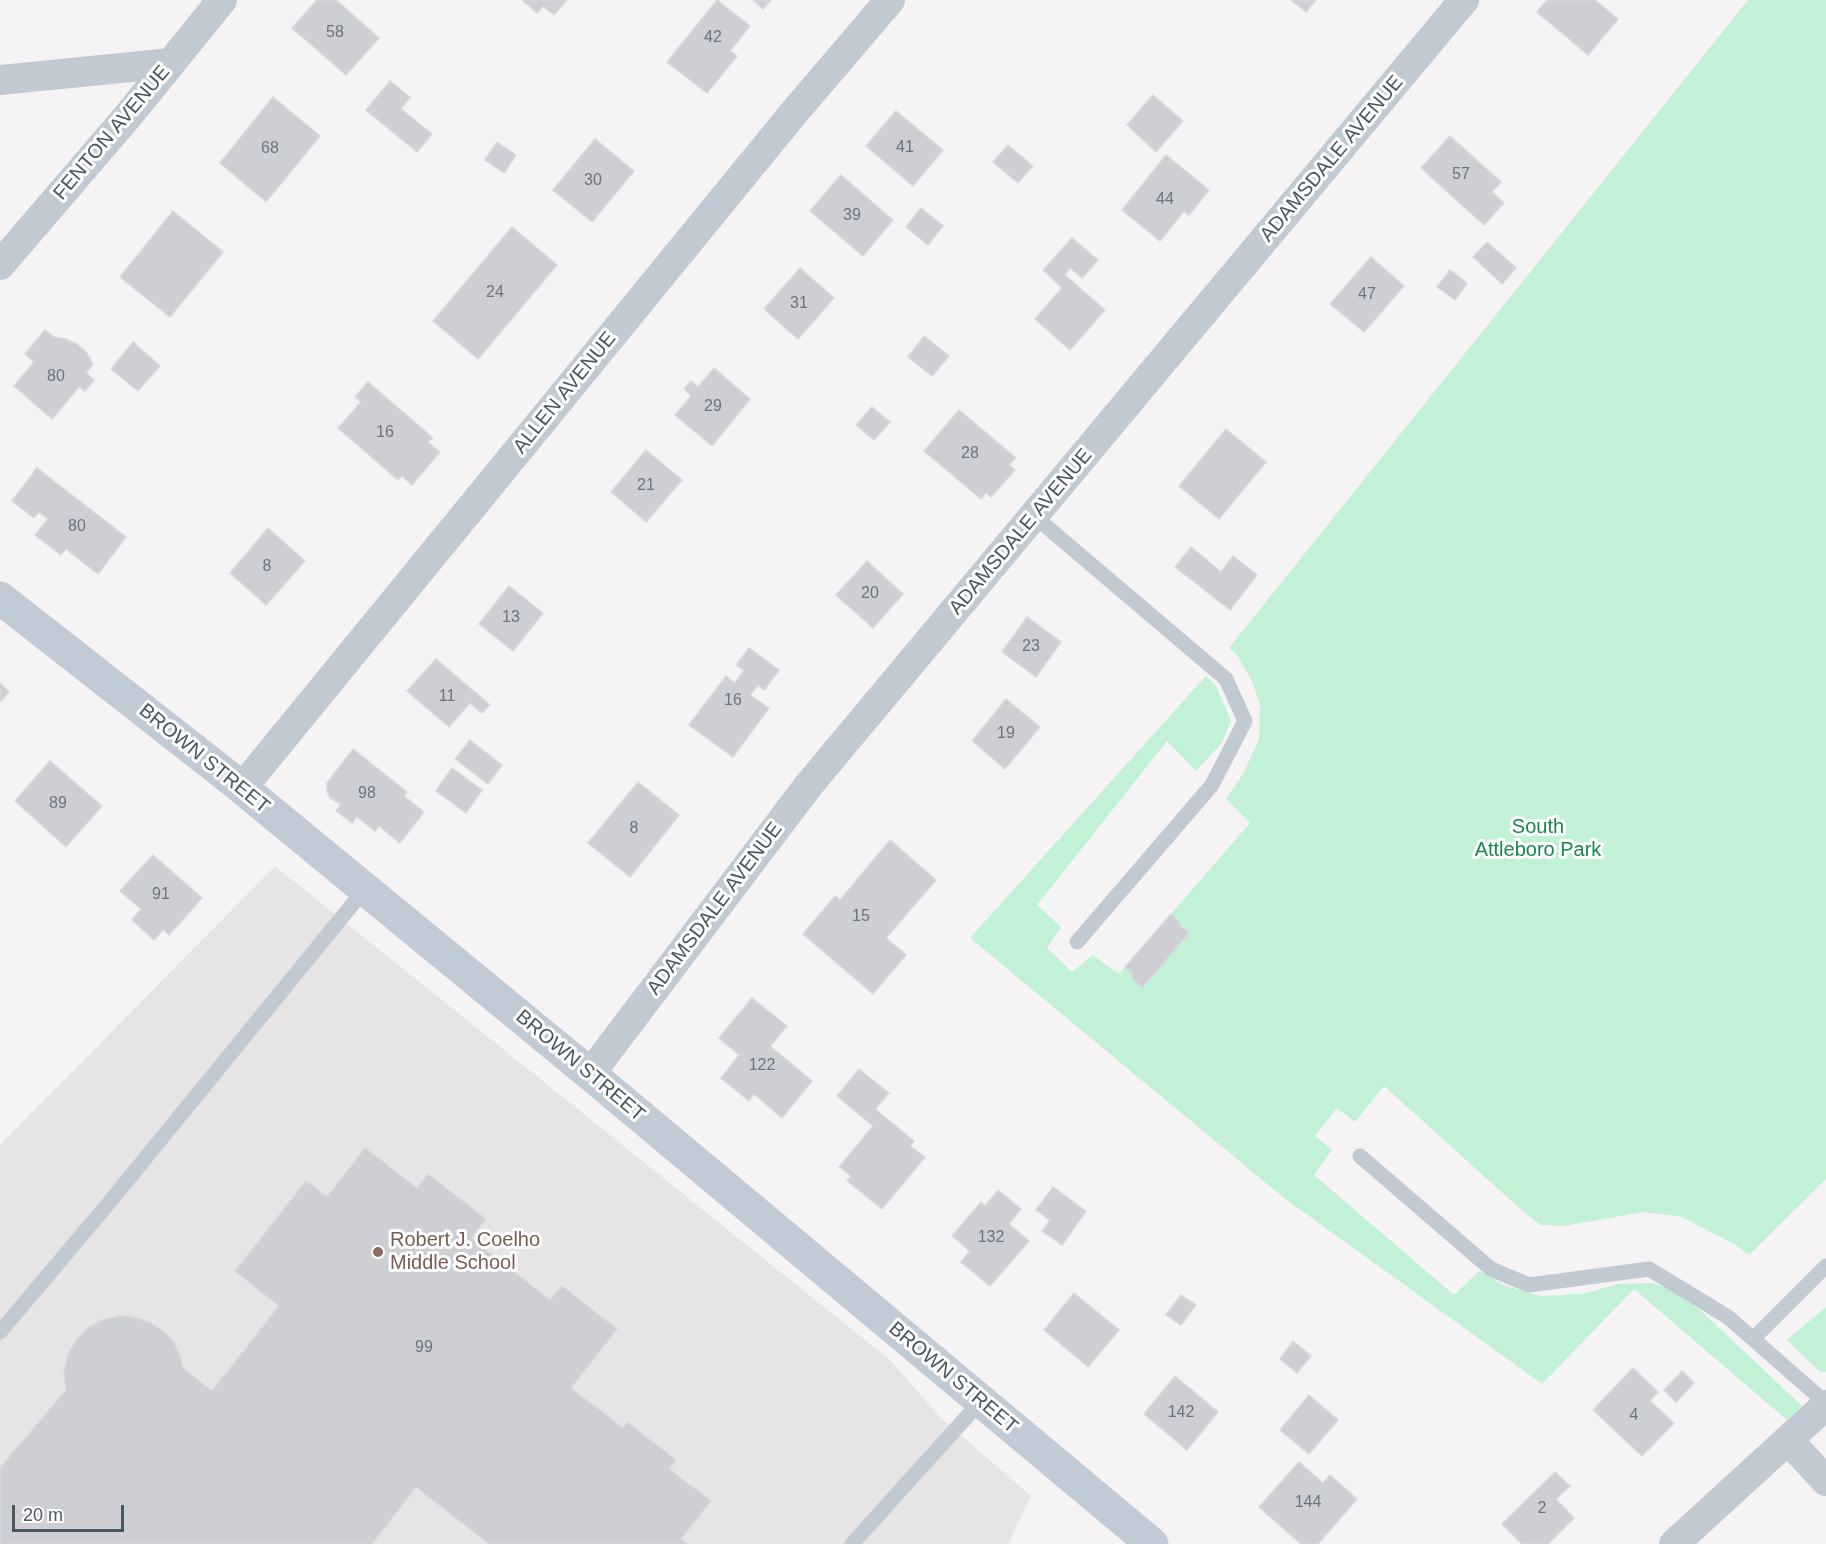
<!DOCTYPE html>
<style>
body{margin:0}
#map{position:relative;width:1826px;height:1544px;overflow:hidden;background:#f5f3f3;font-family:Arial,sans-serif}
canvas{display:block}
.scale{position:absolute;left:12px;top:1505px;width:112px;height:27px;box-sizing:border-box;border:3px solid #4a5661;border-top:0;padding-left:8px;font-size:18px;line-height:21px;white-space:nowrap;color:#4a5661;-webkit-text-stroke:4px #fff;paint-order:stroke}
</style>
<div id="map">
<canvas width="1826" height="1544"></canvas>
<div class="scale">20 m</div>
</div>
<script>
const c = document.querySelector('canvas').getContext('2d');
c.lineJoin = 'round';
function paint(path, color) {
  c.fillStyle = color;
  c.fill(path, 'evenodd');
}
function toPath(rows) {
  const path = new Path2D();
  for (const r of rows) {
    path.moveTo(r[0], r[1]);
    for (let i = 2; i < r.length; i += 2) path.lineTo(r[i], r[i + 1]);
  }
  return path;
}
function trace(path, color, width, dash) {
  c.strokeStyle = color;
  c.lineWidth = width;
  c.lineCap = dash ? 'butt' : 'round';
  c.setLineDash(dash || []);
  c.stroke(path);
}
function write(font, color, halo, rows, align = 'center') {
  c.font = font + ' Arial,sans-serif';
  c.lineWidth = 6;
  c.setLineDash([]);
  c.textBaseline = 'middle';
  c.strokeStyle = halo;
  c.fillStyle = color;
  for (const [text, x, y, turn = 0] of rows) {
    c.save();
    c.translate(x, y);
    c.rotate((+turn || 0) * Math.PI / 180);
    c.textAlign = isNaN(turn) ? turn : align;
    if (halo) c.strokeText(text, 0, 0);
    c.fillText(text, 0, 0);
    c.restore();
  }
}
paint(toPath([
 [275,866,890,1360,941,1418,1031,1496,1008,1544,0,1544,0,1145]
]), '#e6e4e5');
paint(toPath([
 [1748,0,1826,0,1826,1179,1749,1255,1736,1245,1682,1217,1644,1212,1564,1226,1541,1225,1526,1214,1384,1086,1355,1122,1337,1108,1315,1136,1332,1150,1314,1175,1454,1295,1479,1271,1506,1286,1541,1296,1583,1294,1618,1284,1652,1283,1675,1291,1701,1311,1802,1406,1787,1420,1634,1289,1542,1384,1284,1198,970,938,1206,676,1216,686,1231,721,1221,744,1196,771,1167,741,1037,905,1061,927,1047,948,1072,972,1093,955,1119,974,1250,823,1226,799,1243,774,1259,739,1260,704,1251,679,1237,655,1229,648],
 [1826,1307,1826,1372,1820,1372,1787,1340]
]), '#c3f1d5');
const building = toPath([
 [317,0,336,0,379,38,346,75,292,28,317,0],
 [522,0,567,0,554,15,543,6,537,13,522,0],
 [717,0,750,26,730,51,737,56,707,93,667,62,717,0],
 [753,0,771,0,763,9,753,0],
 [1291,0,1316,0,1306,12,1291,0],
 [1547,0,1595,0,1618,19,1588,55,1537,12,1547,0],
 [390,81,410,97,401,109,432,134,417,152,366,110,390,81],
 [1153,95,1183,121,1156,152,1127,125,1153,95],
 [273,97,320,136,266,202,220,163,273,97],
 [896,111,943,150,913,186,866,146,896,111],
 [1450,136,1501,182,1492,192,1504,203,1484,225,1421,168,1450,136],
 [595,139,634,171,592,222,553,190,595,139],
 [497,142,516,155,504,173,485,160,497,142],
 [1008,145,1033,166,1018,183,993,162,1008,145],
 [1166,155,1209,190,1189,215,1184,211,1160,241,1122,210,1166,155],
 [841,175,893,220,863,256,810,211,841,175],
 [921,208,943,226,928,245,906,227,921,208],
 [173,211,223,252,170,317,120,277,173,211],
 [512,227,557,265,478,359,433,321,512,227],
 [1072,238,1098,260,1082,278,1070,268,1065,275,1105,310,1070,350,1035,319,1062,288,1043,270,1072,238],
 [1487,242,1516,268,1502,284,1473,257,1487,242],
 [1371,257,1404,286,1364,332,1330,304,1371,257],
 [800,268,834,298,798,339,764,309,800,268],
 [1450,270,1467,283,1455,300,1437,287,1450,270],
 [45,330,54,337,66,339,77,344,86,352,93,364,86,373,94,380,85,391,79,387,52,419,14,386,34,362,25,354,45,330],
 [924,336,949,356,932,376,908,357,924,336],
 [133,342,160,366,138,391,111,369,133,342],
 [714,368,750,399,712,446,675,415,691,396,684,389,691,381,698,387,714,368],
 [368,382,433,438,428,442,440,452,412,485,402,476,398,480,338,428,361,402,355,397,368,382],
 [872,407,890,422,874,440,856,425,872,407],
 [959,410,1016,458,1009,465,1015,470,991,497,986,493,981,499,924,451,959,410],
 [1226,429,1266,462,1219,519,1179,486,1226,429],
 [646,450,682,480,646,522,611,492,646,450],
 [37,468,126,537,98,574,66,549,61,555,35,535,48,519,39,512,34,518,12,501,37,468],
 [268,528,305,561,266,605,230,573,268,528],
 [1191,547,1221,572,1233,556,1257,575,1230,610,1175,567,1191,547],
 [867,561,903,594,873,628,836,595,867,561],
 [509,586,543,613,513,651,479,624,509,586],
 [1027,617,1061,642,1036,677,1002,652,1027,617],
 [749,648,779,670,764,690,758,685,750,695,769,708,733,757,689,725,726,676,735,683,744,670,736,665,749,648],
 [436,659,490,705,482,713,470,703,449,727,407,691,436,659],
 [0,683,9,692,0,702,0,683],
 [1006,699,1040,727,1005,769,972,741,1006,699],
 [470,740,502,765,488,784,455,759,470,740],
 [353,749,407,792,404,796,424,812,400,843,379,826,375,831,357,817,352,823,336,811,341,804,330,798,327,791,327,783,353,749],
 [50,761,102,806,66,847,15,801,50,761],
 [452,768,482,790,466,813,436,791,452,768],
 [638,782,679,815,630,877,588,843,638,782],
 [890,840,936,880,886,938,906,955,873,994,803,934,835,896,840,900,890,840],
 [153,855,202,898,169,935,163,930,154,940,132,920,141,909,120,891,153,855],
 [1171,914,1180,922,1178,924,1189,933,1142,988,1132,978,1133,975,1125,967,1171,914],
 [752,998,787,1026,770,1046,812,1081,782,1118,754,1094,749,1101,721,1078,739,1055,719,1038,752,998],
 [859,1069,889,1093,875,1109,914,1141,910,1146,925,1157,882,1209,847,1181,851,1176,839,1167,873,1126,837,1096,859,1069],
 [365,1148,417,1188,428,1174,486,1219,471,1238,550,1300,562,1286,617,1329,571,1388,623,1428,627,1422,676,1460,669,1469,711,1501,681,1539,687,1544,489,1544,416,1487,372,1544,0,1544,0,1468,66,1390,64,1372,68,1354,78,1338,88,1328,101,1320,119,1316,133,1317,151,1323,163,1331,173,1341,180,1355,183,1368,212,1391,279,1306,235,1271,306,1181,327,1197,365,1148],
 [1053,1187,1086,1211,1062,1245,1042,1231,1050,1220,1036,1210,1053,1187],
 [998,1190,1021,1209,1009,1224,1029,1241,990,1286,961,1262,970,1251,952,1236,981,1202,985,1206,998,1190],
 [1074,1293,1119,1330,1088,1367,1044,1330,1074,1293],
 [1181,1295,1196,1305,1181,1325,1166,1315,1181,1295],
 [1293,1341,1311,1356,1297,1373,1280,1359,1293,1341],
 [1633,1368,1658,1392,1650,1401,1674,1423,1642,1456,1593,1410,1633,1368],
 [1682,1371,1694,1383,1676,1402,1664,1390,1682,1371],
 [1175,1376,1218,1412,1187,1450,1144,1414,1175,1376],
 [1309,1395,1338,1420,1309,1454,1280,1430,1309,1395],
 [1299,1462,1323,1483,1330,1475,1357,1499,1318,1544,1301,1544,1259,1507,1299,1462],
 [1555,1472,1570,1486,1556,1499,1574,1518,1548,1544,1522,1544,1502,1524,1555,1472]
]);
paint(building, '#cdcfd5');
trace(building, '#d7d9de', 1.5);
trace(toPath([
 [1034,516,1226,679,1245,721,1212,785,1077,942],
 [1360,1156,1491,1269,1529,1285,1649,1269,1728,1317,1826,1403],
 [0,1332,108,1204,365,889],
 [1753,1339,1826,1266],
 [852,1544,981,1401]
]), '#c1cad2', 15);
trace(toPath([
 [0,80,171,63],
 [0,265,127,117,222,0],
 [242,788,792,115,890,0],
 [590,1074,808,786,1464,0],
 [1789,1441,1826,1481],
 [1674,1544,1826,1405]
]), '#c1cad2', 30);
trace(toPath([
 [0,598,231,779,590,1074,1152,1544]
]), '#c1cbd6', 33);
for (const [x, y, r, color] of [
 [378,1252,6,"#8d6e63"]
]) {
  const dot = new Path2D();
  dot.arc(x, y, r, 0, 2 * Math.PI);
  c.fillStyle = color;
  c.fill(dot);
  trace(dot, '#fff', 2);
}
write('16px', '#6b747e', null, [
 ["58",335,33],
 ["42",713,38],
 ["41",905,148],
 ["68",270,149],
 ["57",1461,175],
 ["30",593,181],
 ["44",1165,200],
 ["39",852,216],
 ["24",495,293],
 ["47",1367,295],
 ["31",799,304],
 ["80",56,377],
 ["29",713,407],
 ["16",385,433],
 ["28",970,454],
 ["21",646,486],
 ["80",77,527],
 ["8",267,567],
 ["20",870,594],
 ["13",511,618],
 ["23",1031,647],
 ["11",447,697],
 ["16",733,701],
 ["19",1006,734],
 ["98",367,794],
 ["89",58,804],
 ["8",634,829],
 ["91",161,895],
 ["15",861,917],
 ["122",762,1066],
 ["132",991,1238],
 ["99",424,1348],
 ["142",1181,1413],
 ["4",1634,1416],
 ["144",1308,1503],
 ["2",1542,1509]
]);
write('20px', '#4a5661', '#fff', [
 ["FENTON AVENUE",112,133,-50],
 ["ADAMSDALE AVENUE",1332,159,-50],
 ["ALLEN AVENUE",565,393,-51],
 ["ADAMSDALE AVENUE",1021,532,-50],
 ["BROWN STREET",204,759,39],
 ["ADAMSDALE AVENUE",715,909,-53],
 ["BROWN STREET",580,1066,40],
 ["BROWN STREET",953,1378,40]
]);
write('20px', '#17864f', '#fff', [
 ["South",1538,827],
 ["Attleboro Park",1538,850]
]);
write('20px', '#785e54', '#fff', [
 ["Robert J. Coelho",390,1240],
 ["Middle School",390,1263]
], 'left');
</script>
